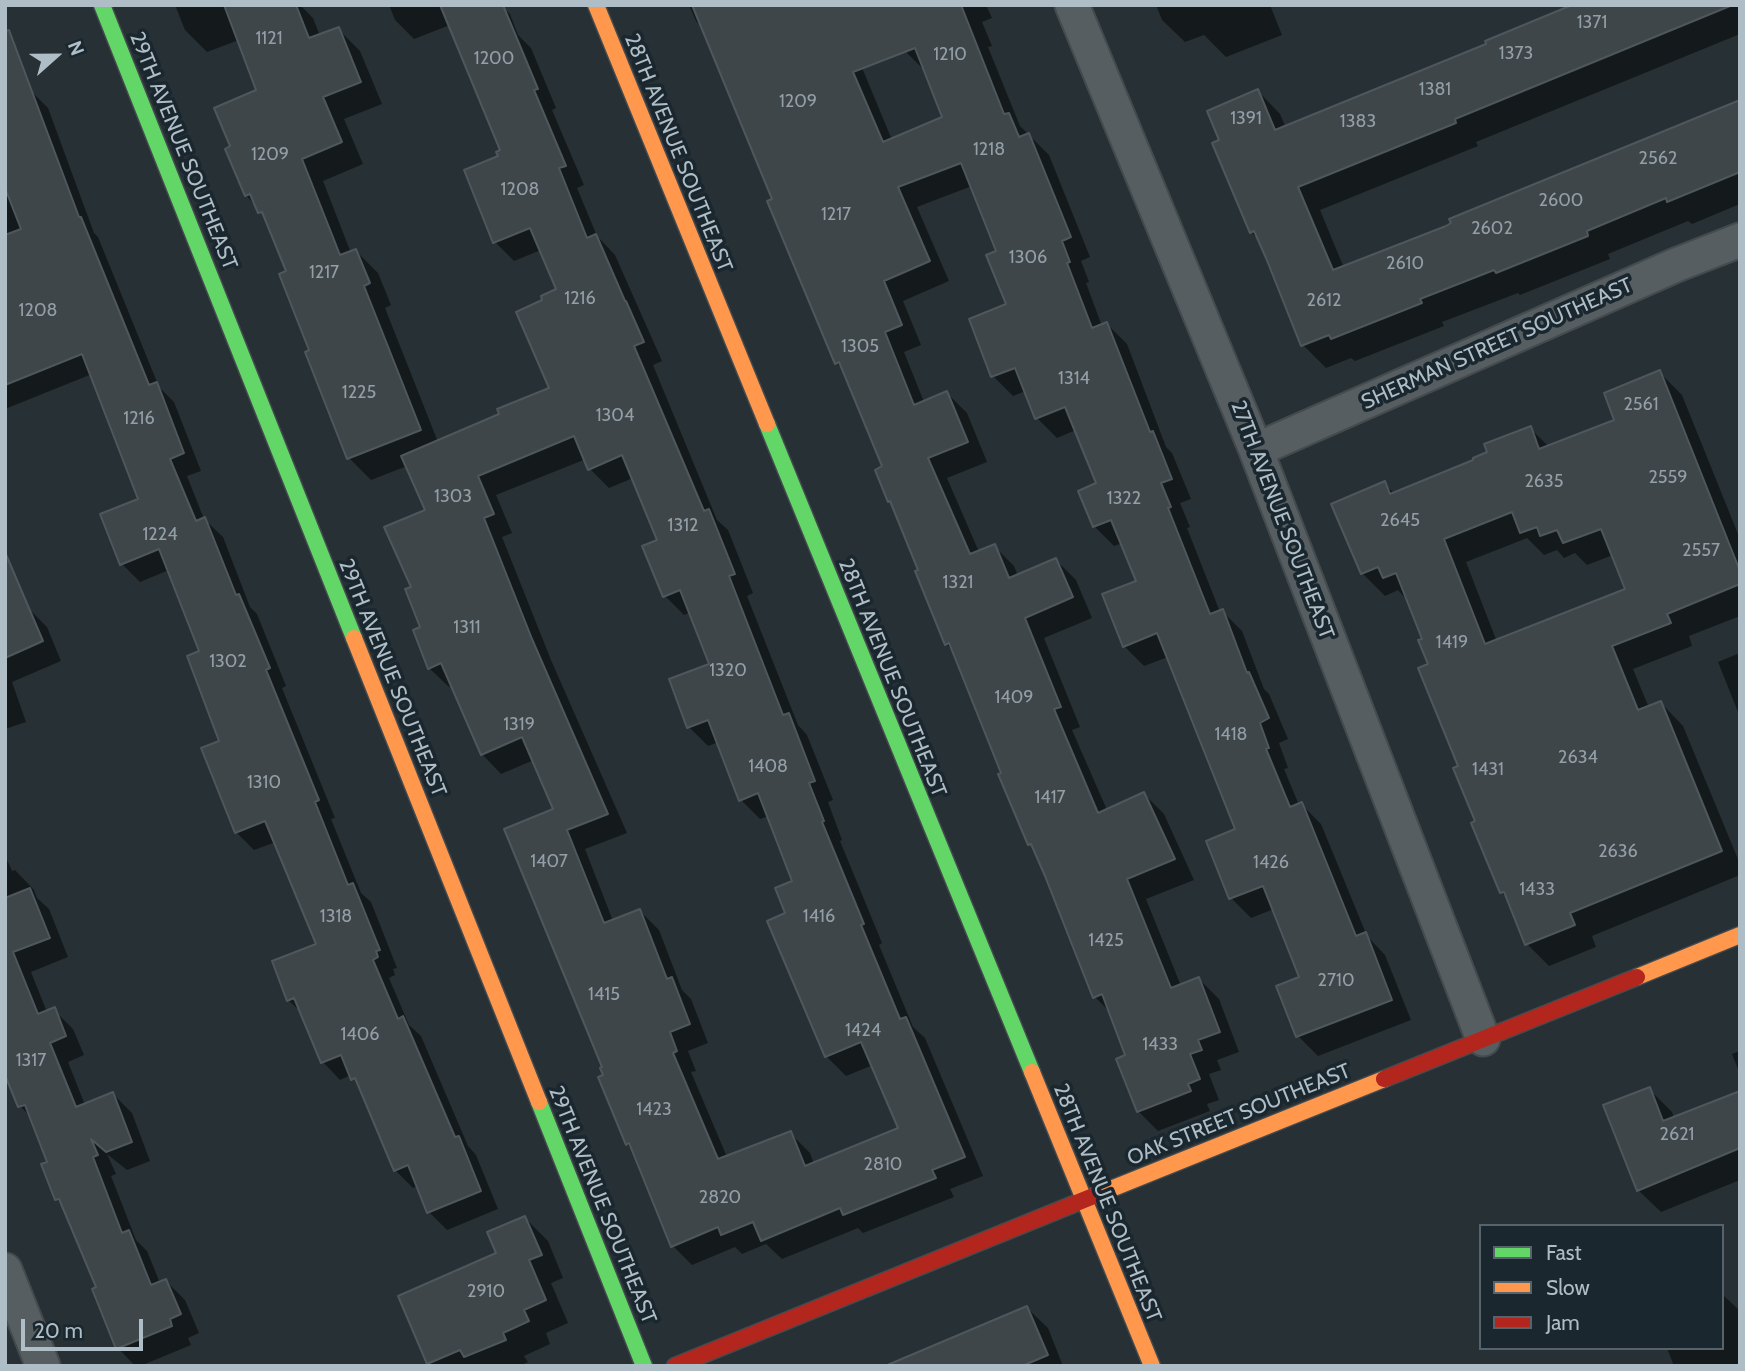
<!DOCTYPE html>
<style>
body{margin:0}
#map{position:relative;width:1745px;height:1371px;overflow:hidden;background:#273034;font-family:Cabin,sans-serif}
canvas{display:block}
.frame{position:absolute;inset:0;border:7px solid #afbdc6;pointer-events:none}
.legend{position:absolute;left:1479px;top:1224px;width:245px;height:126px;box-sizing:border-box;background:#1a272f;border:2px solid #56636b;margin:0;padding:9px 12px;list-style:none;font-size:21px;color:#afbdc6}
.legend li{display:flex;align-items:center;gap:14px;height:35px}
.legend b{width:35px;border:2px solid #56636b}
.north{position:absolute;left:21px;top:21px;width:70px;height:70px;-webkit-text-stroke:5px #1a272f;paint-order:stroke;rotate:69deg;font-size:19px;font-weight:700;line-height:28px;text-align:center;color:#afbdc6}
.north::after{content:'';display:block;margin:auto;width:24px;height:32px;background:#afbdc6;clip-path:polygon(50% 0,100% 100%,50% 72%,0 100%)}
.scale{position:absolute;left:21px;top:1319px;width:122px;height:32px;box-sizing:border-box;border:4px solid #afbdc6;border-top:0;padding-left:9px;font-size:21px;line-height:24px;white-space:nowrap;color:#afbdc6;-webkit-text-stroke:5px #1a272f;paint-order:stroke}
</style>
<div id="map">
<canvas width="1745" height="1371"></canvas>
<div class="frame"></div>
<ul class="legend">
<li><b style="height:9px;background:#63d668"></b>Fast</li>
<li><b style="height:9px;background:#ff974d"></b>Slow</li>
<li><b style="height:9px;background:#b3261e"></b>Jam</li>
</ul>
<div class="north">N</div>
<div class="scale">20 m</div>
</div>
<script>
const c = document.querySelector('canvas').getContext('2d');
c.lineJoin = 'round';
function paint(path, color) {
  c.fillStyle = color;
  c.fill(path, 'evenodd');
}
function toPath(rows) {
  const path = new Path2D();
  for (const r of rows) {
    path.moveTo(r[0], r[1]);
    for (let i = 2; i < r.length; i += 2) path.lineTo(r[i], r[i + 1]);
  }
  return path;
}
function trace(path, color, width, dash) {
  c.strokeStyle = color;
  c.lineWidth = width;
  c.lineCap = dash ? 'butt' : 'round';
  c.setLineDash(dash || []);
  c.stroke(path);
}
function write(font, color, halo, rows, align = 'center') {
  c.font = font + ' Cabin,sans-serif';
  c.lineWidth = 7;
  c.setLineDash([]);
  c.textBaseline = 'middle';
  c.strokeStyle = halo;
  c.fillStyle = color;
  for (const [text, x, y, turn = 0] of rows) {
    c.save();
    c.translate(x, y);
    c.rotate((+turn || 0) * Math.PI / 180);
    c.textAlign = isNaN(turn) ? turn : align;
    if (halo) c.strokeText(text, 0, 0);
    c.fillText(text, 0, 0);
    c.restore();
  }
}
paint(toPath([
 [175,5,300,5,313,18,320,36,338,29,360,51,382,104,344,119,363,164,323,181,351,253,356,251,378,273,391,305,385,308,438,442,501,415,551,389,545,301,558,290,541,250,514,261,495,242,500,157,503,151,450,25,414,39,395,20,389,5,501,5,510,14,518,35,531,48,556,108,552,110,584,185,577,188,597,236,615,255,662,361,653,365,717,520,728,530,753,593,747,596,798,725,807,735,833,800,828,802,842,840,840,841,882,943,879,945,913,1027,925,1038,983,1176,950,1189,954,1197,863,1233,858,1228,782,1259,766,1244,742,1254,735,1247,692,1265,673,1246,633,1150,627,1144,606,1076,556,810,534,760,501,774,482,754,452,685,449,687,429,668,413,588,427,511,407,466,371,480,349,458,312,351,288,272,268,220,246,195,232,147,259,91,239,40,207,52,185,30],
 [586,459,590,469,609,488,633,478,660,541,665,596,684,615,691,612,711,665,689,727,708,746,719,742,741,800,760,819,769,816,794,882,788,914,826,1056,846,1076,873,1065,900,1129,814,1164,810,1153,790,1133,727,1157,691,1072,696,1071,688,1051,708,1043,691,999,682,990,659,930,640,911,613,921,585,849,627,833,551,660,502,537,512,533,496,495],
 [689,5,827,5,846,53,863,70,892,140,944,118,926,72,905,51,891,5,986,5,992,18,982,22,992,46,988,47,1020,126,1049,155,1090,257,1081,261,1089,282,1086,283,1102,326,1107,324,1127,344,1166,447,1172,453,1191,499,1180,503,1190,527,1187,528,1220,612,1222,611,1242,631,1264,689,1269,694,1288,739,1279,743,1288,768,1284,769,1299,805,1301,804,1321,824,1367,936,1385,955,1411,1020,1318,1056,1298,1036,1302,978,1274,909,1251,918,1231,898,1237,830,1168,657,1144,666,1124,646,1138,582,1123,543,1114,546,1094,526,1098,484,1076,430,1057,438,1037,418,1026,391,1013,396,993,376,1009,305,998,252,972,186,917,207,949,281,903,301,921,345,904,352,924,402,947,393,967,413,987,462,947,478,979,552,994,546,1014,566,1018,576,1056,560,1076,580,1092,618,1044,638,1080,727,1072,730,1107,810,1144,794,1164,814,1194,880,1146,899,1181,986,1199,979,1219,999,1239,1052,1217,1060,1221,1070,1209,1074,1219,1100,1207,1104,1210,1111,1158,1131,1138,1111,1127,1056,1110,1012,1095,997,1035,849,1030,844,955,652,946,644,921,571,894,506,889,501,884,467,844,370,836,363,774,200,705,30,696,21],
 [1156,5,1270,5,1282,35,1226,57,1204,35,1185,42,1162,20],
 [1578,5,1740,5,1740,34,1476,142,1478,146,1320,210,1344,268,1447,228,1740,102,1740,204,1692,224,1688,221,1608,254,1610,259,1520,295,1518,293,1442,322,1444,326,1355,361,1351,358,1326,368,1303,345,1261,242,1251,232,1221,141,1258,91,1280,114,1286,128,1488,45],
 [30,90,48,108,94,233,98,237,159,387,174,402,201,471,187,476,204,519,223,537,250,607,257,614,286,686,282,688,335,818,331,819,361,893,371,902,397,968,393,969,395,975,389,978,409,1025,421,1036,468,1146,476,1155,498,1209,447,1230,429,1212,418,1186,413,1188,395,1170,360,1086,351,1075,340,1080,323,1062,303,1014,288,1000,318,945,276,842,254,850,236,832,221,742,201,652,169,570,140,582,122,564,140,500,92,374,5,409,5,100],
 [1660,373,1682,395,1740,539,1740,616,1689,636,1692,646,1633,669,1649,708,1661,703,1683,726,1740,864,1740,875,1592,936,1596,947,1549,966,1527,944,1509,900,1501,892,1460,767,1424,640,1407,600,1398,590,1385,596,1362,573,1384,484,1395,494,1490,453,1530,428,1549,447,1617,422],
 [1527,538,1544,555,1557,550,1564,558,1575,553,1587,565,1613,555,1627,590,1497,642,1466,562],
 [28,608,47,627,61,661,12,682,26,722,5,729,5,617],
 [1740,653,1740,717,1718,662],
 [5,855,12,871,15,870,34,890,37,898,49,909,68,957,31,972,47,1012,54,1010,73,1029,84,1055,68,1062,85,1105,113,1094,132,1113,150,1161,127,1170,107,1154,116,1174,111,1176,136,1240,147,1251,160,1283,166,1281,185,1300,199,1333,188,1338,191,1345,140,1366,135,1366,118,1348,98,1288,64,1207,56,1199,49,1163,32,1118,20,1106,12,1088,5,1081],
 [1740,1051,1740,1074,1732,1054],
 [1649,1089,1672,1112,1674,1118,1740,1093,1740,1180,1661,1212,1638,1190],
 [525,1218,548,1241,563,1278,551,1283,568,1323,546,1333,550,1344,524,1356,528,1362,520,1366,431,1366,429,1363,499,1254],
 [1722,1294,1740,1311,1740,1366,1674,1366,1667,1348,1722,1348],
 [1027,1308,1048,1328,1063,1366,889,1366]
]), '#0007');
const building = toPath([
 [224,5,296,5,309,38,339,27,361,82,323,97,342,142,302,159,340,255,356,249,370,283,364,286,421,430,347,459,305,352,309,350,279,274,286,271,262,212,258,213,250,194,245,196,225,149,230,146,214,108,256,90,224,5],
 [440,5,503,5,538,89,534,90,566,166,559,168,587,238,596,234,625,301,626,301,644,342,634,346,704,511,709,509,735,574,729,576,783,715,789,713,815,781,809,783,824,821,822,822,864,924,861,925,900,1019,906,1017,965,1157,932,1170,936,1178,843,1215,840,1208,761,1241,753,1222,721,1235,718,1227,671,1247,629,1143,626,1145,598,1077,603,1075,600,1068,602,1067,504,829,553,809,522,737,481,755,441,663,428,669,413,630,420,627,405,589,411,587,384,527,425,510,401,456,499,414,497,409,549,388,516,312,542,300,541,296,556,289,530,228,493,243,464,170,498,156,496,152,500,150,440,5],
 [574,436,588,470,622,455,657,540,642,546,663,597,680,590,709,664,669,679,687,728,708,720,739,801,758,793,792,881,775,888,785,913,767,921,825,1057,861,1042,898,1128,805,1166,791,1131,718,1159,673,1053,677,1051,670,1032,690,1024,672,977,667,979,640,909,604,923,567,830,608,814,532,639,484,518,494,514,478,476,574,436],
 [692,5,961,5,1004,114,1009,113,1019,137,1029,133,1071,237,1062,241,1070,262,1067,263,1092,328,1107,322,1150,432,1153,431,1172,479,1161,483,1171,507,1168,508,1210,614,1223,609,1247,673,1249,672,1269,718,1260,723,1269,748,1266,749,1290,807,1302,802,1356,936,1366,932,1392,1000,1296,1037,1276,986,1299,977,1263,886,1229,899,1206,841,1235,829,1157,633,1123,647,1102,594,1136,581,1111,520,1093,527,1078,491,1096,483,1065,407,1035,419,1015,368,991,377,969,319,1006,304,986,255,996,251,961,163,898,187,930,261,884,281,902,325,885,332,914,405,947,391,968,442,928,458,970,554,995,544,1009,578,1056,558,1073,597,1025,618,1061,707,1054,709,1098,813,1144,792,1175,859,1127,879,1171,988,1199,977,1220,1032,1198,1040,1202,1050,1190,1054,1200,1079,1188,1084,1191,1091,1137,1112,1116,1059,1125,1055,1102,994,1093,998,1045,876,1031,844,1028,845,998,774,1001,773,949,643,945,645,915,571,918,570,890,501,888,502,875,470,882,466,839,362,835,364,767,201,772,199,692,5],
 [915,48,942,117,883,142,853,72,915,48],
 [1572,5,1730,6,1455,119,1456,123,1298,187,1333,270,1446,226,1451,223,1449,219,1740,100,1740,172,1667,202,1666,198,1587,231,1588,236,1496,273,1494,270,1420,299,1422,303,1331,339,1329,335,1301,346,1266,258,1254,231,1250,233,1212,143,1219,140,1207,111,1258,89,1275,130,1486,44,1485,41,1572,5],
 [9,30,79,217,81,217,149,385,157,382,184,453,170,459,196,521,205,517,236,595,239,594,270,668,266,670,319,800,315,802,348,885,353,883,380,950,376,951,378,957,373,960,398,1019,403,1016,455,1137,459,1136,481,1191,427,1213,408,1165,394,1171,355,1078,351,1080,341,1055,321,1063,294,998,287,1001,272,961,316,944,265,821,235,833,201,748,219,741,187,656,199,651,159,549,120,565,100,514,138,499,82,354,5,385,5,235,21,229,5,188,5,31,9,30],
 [1660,370,1740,571,1740,584,1667,614,1671,623,1612,646,1638,710,1661,701,1722,851,1570,913,1575,925,1525,945,1504,892,1500,893,1471,823,1475,821,1453,768,1458,766,1418,668,1428,664,1418,640,1422,639,1396,573,1383,578,1378,567,1361,574,1331,504,1385,481,1390,494,1473,460,1473,458,1487,452,1484,444,1531,426,1539,449,1614,420,1604,393,1660,370],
 [1512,512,1520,533,1537,527,1540,536,1557,530,1563,543,1601,529,1625,589,1485,644,1444,539,1512,512],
 [5,552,43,641,5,658,5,552],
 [30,888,50,938,13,952,38,1014,55,1007,66,1036,50,1043,76,1107,113,1092,132,1142,106,1152,91,1139,98,1155,93,1157,122,1233,129,1230,151,1285,166,1279,181,1314,170,1319,172,1326,116,1349,92,1289,96,1287,59,1199,55,1200,41,1164,47,1162,25,1105,18,1107,5,1075,5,898,30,888],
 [1650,1087,1663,1121,1740,1091,1740,1148,1637,1191,1603,1105,1650,1087],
 [525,1216,542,1255,529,1260,546,1300,524,1310,529,1321,503,1333,506,1340,464,1357,460,1350,427,1364,398,1296,496,1253,487,1232,525,1216],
 [1027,1306,1048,1355,1022,1366,885,1366,1027,1306]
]);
paint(building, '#3f464a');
trace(building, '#4e575c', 2);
const street = toPath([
 [1072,5,1256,450,1483,1039],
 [1256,450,1676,265,1740,240],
 [5,1270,43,1366]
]);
const fast = toPath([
 [102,5,354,638],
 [767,424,1032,1072],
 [539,1102,644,1366]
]);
const slow = toPath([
 [596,5,767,424],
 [354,638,539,1102],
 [1637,977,1740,935],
 [1032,1072,1152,1366],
 [1096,1195,1384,1079]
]);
const jam = toPath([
 [1384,1079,1637,977],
 [675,1366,1096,1195]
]);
trace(street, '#444b4f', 37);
trace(fast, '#444b4f', 19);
trace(slow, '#444b4f', 19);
trace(jam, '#444b4f', 19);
trace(street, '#565e62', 33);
trace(fast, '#63d668', 16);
trace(slow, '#ff974d', 16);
trace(jam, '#b3261e', 16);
write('18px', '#939fa7', null, [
 ["1371",1592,23],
 ["1121",269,39],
 ["1373",1516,54],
 ["1210",950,55],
 ["1200",494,59],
 ["1381",1435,90],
 ["1209",798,102],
 ["1391",1246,119],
 ["1383",1358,122],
 ["1218",989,150],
 ["1209",270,155],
 ["2562",1658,159],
 ["1208",520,190],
 ["2600",1561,201],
 ["1217",836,215],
 ["2602",1492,229],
 ["1306",1028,258],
 ["2610",1405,264],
 ["1217",324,273],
 ["1216",580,299],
 ["2612",1324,301],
 ["1208",38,311],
 ["1305",860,347],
 ["1314",1074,379],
 ["1225",359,393],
 ["2561",1641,405],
 ["1304",615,416],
 ["1216",139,419],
 ["2559",1668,478],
 ["2635",1544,482],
 ["1303",453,497],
 ["1322",1124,499],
 ["2645",1400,521],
 ["1312",683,526],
 ["1224",160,535],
 ["2557",1701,551],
 ["1321",958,583],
 ["1311",467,628],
 ["1419",1452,643],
 ["1302",228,662],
 ["1320",728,671],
 ["1409",1014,698],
 ["1319",519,725],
 ["1418",1231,735],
 ["2634",1578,758],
 ["1408",768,767],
 ["1431",1488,770],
 ["1310",264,783],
 ["1417",1050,798],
 ["2636",1618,852],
 ["1407",549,862],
 ["1426",1271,863],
 ["1433",1537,890],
 ["1318",336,917],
 ["1416",819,917],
 ["1425",1106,941],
 ["2710",1336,981],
 ["1415",604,995],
 ["1424",863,1031],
 ["1406",360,1035],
 ["1433",1160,1045],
 ["1317",31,1061],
 ["1423",654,1110],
 ["2621",1677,1135],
 ["2810",883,1165],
 ["2820",720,1198],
 ["2910",486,1292]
]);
write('21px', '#afbdc6', '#1a272f', [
 ["29TH AVENUE SOUTHEAST",183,151,68],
 ["28TH AVENUE SOUTHEAST",678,153,68],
 ["SHERMAN STREET SOUTHEAST",1497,344,-24],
 ["27TH AVENUE SOUTHEAST",1282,520,69],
 ["29TH AVENUE SOUTHEAST",392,678,68],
 ["28TH AVENUE SOUTHEAST",892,678,68],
 ["OAK STREET SOUTHEAST",1239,1115,-22],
 ["28TH AVENUE SOUTHEAST",1107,1203,68],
 ["29TH AVENUE SOUTHEAST",602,1205,68]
]);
</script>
